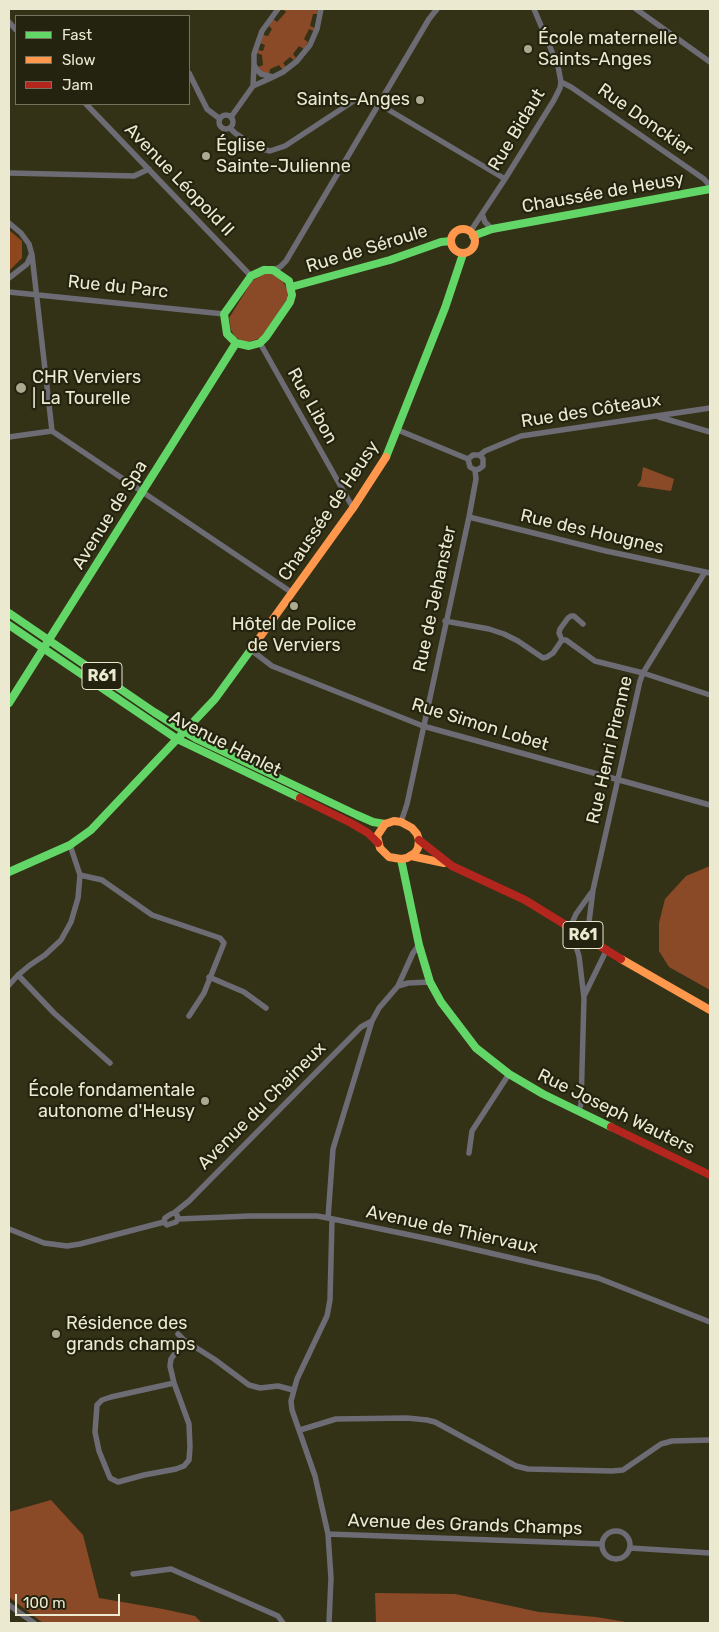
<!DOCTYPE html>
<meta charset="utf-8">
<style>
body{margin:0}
#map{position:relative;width:719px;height:1632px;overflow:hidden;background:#333217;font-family:Rubik,sans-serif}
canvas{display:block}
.frame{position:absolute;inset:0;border:10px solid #ebead1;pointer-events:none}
.legend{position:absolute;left:15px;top:15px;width:175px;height:90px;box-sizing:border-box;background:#24230f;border:1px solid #74735d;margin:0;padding:6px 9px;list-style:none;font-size:15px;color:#ebead1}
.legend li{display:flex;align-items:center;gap:10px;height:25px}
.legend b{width:25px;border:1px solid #74735d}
.scale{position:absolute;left:15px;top:1594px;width:105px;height:22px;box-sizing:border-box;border:2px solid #ebead1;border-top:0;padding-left:6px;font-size:15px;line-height:18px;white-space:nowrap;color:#ebead1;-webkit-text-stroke:4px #24230f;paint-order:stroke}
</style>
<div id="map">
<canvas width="719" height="1632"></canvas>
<div class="frame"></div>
<ul class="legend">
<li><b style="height:6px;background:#63d668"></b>Fast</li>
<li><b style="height:6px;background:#ff974d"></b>Slow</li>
<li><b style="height:6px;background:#b3261e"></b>Jam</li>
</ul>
<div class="scale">100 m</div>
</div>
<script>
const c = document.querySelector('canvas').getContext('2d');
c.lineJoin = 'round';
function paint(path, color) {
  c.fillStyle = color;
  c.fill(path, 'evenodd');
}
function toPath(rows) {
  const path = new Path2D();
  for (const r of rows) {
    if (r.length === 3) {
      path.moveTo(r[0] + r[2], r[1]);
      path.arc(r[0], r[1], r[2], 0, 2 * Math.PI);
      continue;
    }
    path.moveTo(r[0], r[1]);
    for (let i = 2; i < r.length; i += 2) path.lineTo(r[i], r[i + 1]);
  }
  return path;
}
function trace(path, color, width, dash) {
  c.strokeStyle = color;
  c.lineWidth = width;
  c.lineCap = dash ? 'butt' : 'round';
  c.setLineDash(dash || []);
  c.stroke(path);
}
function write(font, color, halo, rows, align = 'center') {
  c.font = font + ' Rubik,sans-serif';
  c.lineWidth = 4.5;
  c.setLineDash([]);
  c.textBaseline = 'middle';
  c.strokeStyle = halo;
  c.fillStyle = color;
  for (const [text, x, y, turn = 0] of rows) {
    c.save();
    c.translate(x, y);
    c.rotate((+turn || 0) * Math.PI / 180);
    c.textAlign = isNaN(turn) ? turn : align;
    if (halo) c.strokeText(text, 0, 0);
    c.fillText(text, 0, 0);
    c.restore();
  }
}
paint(toPath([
 [283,9,314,9,319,11,318,14,313,14,310,26,315,28,314,31,309,29,304,39,308,42,304,49,299,46,293,54,296,58,294,60,290,57,283,63,286,67,282,69,279,65,270,69,269,74,262,72,258,67,263,65,262,55,257,53,258,50,263,51,265,45,260,43,263,35,268,36,272,29,269,26,273,19,277,22,286,12],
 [264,274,272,274,280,278,285,285,288,291,287,299,261,338,248,342,241,340,235,337,231,330,229,318,252,281],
 [643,467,674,479,671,491,637,486,641,480],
 [710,866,710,990,669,967,659,951,659,923,665,899,686,876],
 [51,1500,83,1535,99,1598,163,1609,195,1616,202,1623,43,1623,9,1597,9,1512],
 [375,1593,455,1594,539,1612,596,1617,632,1623,376,1623]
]), '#8b4a27');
paint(toPath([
 [9,230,22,241,22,258,9,271]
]), '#8e461c');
trace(toPath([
 [278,9,262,31,254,54,254,65,257,70,261,74,273,77,283,72,297,61,310,45,317,29,321,9],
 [636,9,710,62],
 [9,22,16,30],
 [189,73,207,109,220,119],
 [561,82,571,87,704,179,710,186],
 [253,86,254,66],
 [86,104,251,276],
 [226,122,7],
 [231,117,253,86,271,78],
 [230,128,235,133,258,148,270,151,285,146,355,100,366,99,372,100,505,179],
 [9,173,134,176,149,169],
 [482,214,485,222,492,229],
 [9,223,21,233,29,244,32,255,52,431],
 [470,232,505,179,554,100,560,88,561,82,558,66,534,9],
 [273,270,280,267,286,261,429,19,437,9],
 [9,278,27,264,31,255],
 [9,292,224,314],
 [260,343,353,508],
 [659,417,710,432],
 [398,430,468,459],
 [52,431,291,592],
 [9,437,52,431],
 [480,455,485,451,521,436,710,408],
 [475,470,470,467,468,459,473,455,480,455],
 [475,470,479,469,483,466,483,459,480,455],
 [469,517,606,551,710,573],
 [445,621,489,629,504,634,518,641,543,658,547,657,553,653,562,640,566,640,595,661,643,673,710,695],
 [562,640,559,633,560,629,568,618,571,616,574,616,583,624],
 [251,650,272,666,423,726,710,805],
 [401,822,407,804,469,517,476,479,475,470],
 [80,875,102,880,152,915,220,938,224,943,204,993,189,1016],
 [587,938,593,890,640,681,643,673,705,572],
 [18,975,54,1013,110,1063],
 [209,977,244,992,266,1008],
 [9,985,18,975,30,965,45,955,61,940,71,922,78,898,80,875,70,845],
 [398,986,408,983,430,982],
 [584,996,607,949],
 [579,1110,581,1104,584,998,579,956,570,928,576,914,591,893],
 [469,1153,472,1131,509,1074],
 [174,1213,189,1201,361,1027,372,1021],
 [328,1218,333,1149,372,1021,379,1008,398,986,413,953,419,945],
 [178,1219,177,1215,174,1213,171,1214,165,1218,164,1222,167,1225,176,1222,178,1219,250,1216,317,1216,328,1218,434,1240,598,1278,710,1322],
 [9,1229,44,1243,67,1246,80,1244,164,1222],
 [178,1334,184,1340,214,1359,249,1385,260,1388,278,1386,293,1390],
 [174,1383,111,1397,102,1400,97,1405,95,1432,99,1451,110,1478,118,1482,144,1475,176,1469,184,1466,189,1460,190,1447,189,1424,174,1383,170,1366,171,1359,184,1340],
 [300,1430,336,1419,407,1418,427,1420,435,1422,516,1466,528,1469,612,1471,623,1470,661,1444,672,1441,710,1440],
 [616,1545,14],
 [328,1534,602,1544],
 [630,1548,710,1553],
 [133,1574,171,1569,278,1616,283,1623],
 [9,1605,34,1623],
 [329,1623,331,1578,328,1534,315,1476,292,1410,291,1401,297,1379,327,1316,330,1300,332,1220]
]), '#6d6c75', 5.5);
trace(toPath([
 [473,236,492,229,710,189],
 [264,270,273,270,289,281,292,295,290,302,266,337,260,343,249,346,236,343,227,334,224,314,251,276,264,270],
 [291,287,390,260,441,242,451,241],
 [386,457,445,308,463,254],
 [9,613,154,712,197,739,357,815,373,822,385,824],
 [9,625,177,739,300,798],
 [9,703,236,343],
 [401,859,419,945,430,982,441,1002,476,1048,509,1074,543,1094,611,1127],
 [9,872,70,845,91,830,215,699,255,644]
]), '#63d668', 8);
trace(toPath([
 [463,241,12],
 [255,644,353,508,386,457],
 [385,824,394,821,401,822],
 [385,824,377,836,380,848,389,857,401,859,407,858,415,853,418,848,419,840,417,834,412,828,401,822],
 [411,856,444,863],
 [621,959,710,1010]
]), '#ff974d', 8);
trace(toPath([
 [300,798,351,823,368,833,378,843],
 [419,840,452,866,525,900,621,959],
 [611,1127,710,1175]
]), '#b3261e', 8);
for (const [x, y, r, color] of [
 [528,49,5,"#abaa90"],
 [420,100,5,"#abaa90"],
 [206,156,5,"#abaa90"],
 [21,388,6,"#abaa90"],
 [294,606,5,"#abaa90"],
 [205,1101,5,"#abaa90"],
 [56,1334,5,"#abaa90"]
]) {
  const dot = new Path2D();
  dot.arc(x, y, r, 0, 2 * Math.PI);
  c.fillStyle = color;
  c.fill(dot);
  trace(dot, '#24230f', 2);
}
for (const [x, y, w] of [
 [102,676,40],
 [583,935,40]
]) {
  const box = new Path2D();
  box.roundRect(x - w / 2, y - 13.5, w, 27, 4);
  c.fillStyle = '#24230f';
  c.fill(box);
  trace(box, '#ebead1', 1);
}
write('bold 16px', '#ebead1', null, [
 ["R61",102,676],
 ["R61",583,935]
]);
write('18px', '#ebead1', '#24230f', [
 ["École maternelle",538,39],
 ["Saints-Anges",538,60],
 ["Saints-Anges",410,100,"right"],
 ["Église",216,146],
 ["Sainte-Julienne",216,167],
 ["CHR Verviers",32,378],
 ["| La Tourelle",32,399],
 ["Hôtel de Police",294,625,"center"],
 ["de Verviers",294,646,"center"],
 ["École fondamentale",195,1091,"right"],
 ["autonome d'Heusy",195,1112,"right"],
 ["Résidence des",66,1324],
 ["grands champs",66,1345]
], 'left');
write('18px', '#ebead1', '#24230f', [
 ["Rue Donckier",645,120,35],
 ["Rue Bidaut",517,130,-59],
 ["Avenue Léopold II",179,180,46],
 ["Chaussée de Heusy",603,193,-10],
 ["Rue de Séroule",367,249,-17],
 ["Rue du Parc",118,287,6],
 ["Rue Libon",312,406,61],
 ["Rue des Côteaux",591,411,-9],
 ["Chaussée de Heusy",329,511,-56],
 ["Avenue de Spa",110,515,-58],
 ["Rue des Hougnes",592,532,13],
 ["Rue de Jehanster",435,599,-78],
 ["Rue Simon Lobet",480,725,17],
 ["Avenue Hanlet",225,744,27],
 ["Rue Henri Pirenne",610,750,-77],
 ["Avenue du Chaineux",262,1106,-45],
 ["Rue Joseph Wauters",616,1112,26],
 ["Avenue de Thiervaux",452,1230,12],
 ["Avenue des Grands Champs",465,1525,2]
]);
</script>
